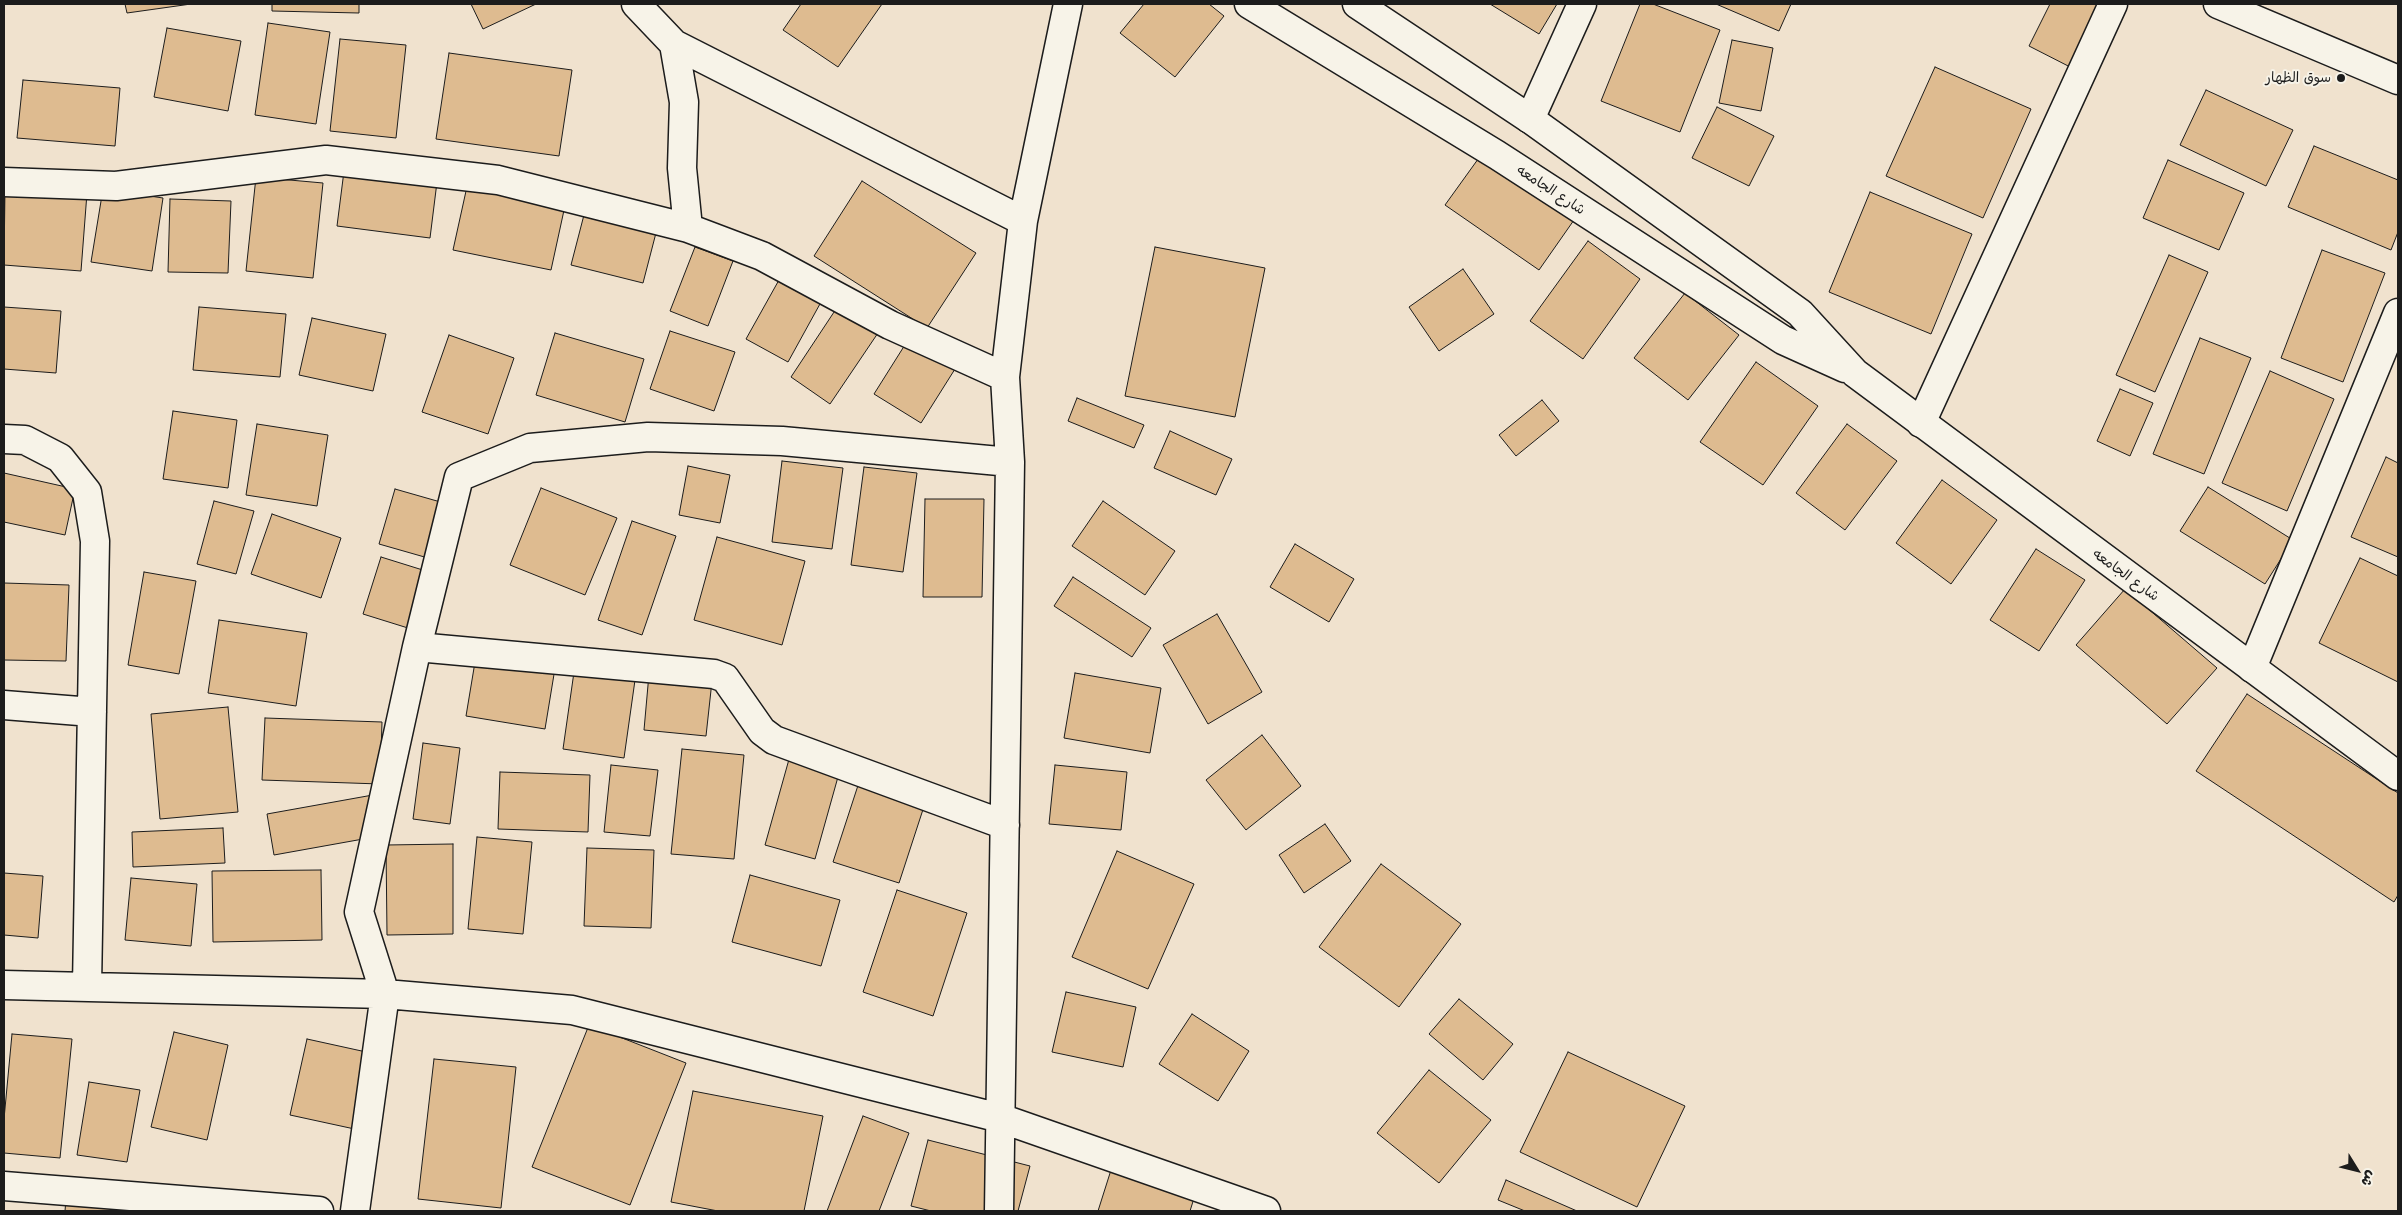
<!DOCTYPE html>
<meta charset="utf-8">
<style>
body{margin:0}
#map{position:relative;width:2402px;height:1215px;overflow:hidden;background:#f0e2ce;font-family:Mali,"Playpen Sans Arabic",sans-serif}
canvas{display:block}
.frame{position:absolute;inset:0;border:5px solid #1c1c1c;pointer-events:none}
.north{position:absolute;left:2332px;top:1145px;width:50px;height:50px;-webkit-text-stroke:4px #f7f3e8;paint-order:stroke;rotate:126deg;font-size:14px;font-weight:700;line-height:20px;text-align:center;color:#1c1c1c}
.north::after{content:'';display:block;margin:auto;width:18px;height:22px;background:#1c1c1c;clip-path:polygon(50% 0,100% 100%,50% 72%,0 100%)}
</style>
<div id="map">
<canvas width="2402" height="1215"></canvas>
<div class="frame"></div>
<div class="north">ش</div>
</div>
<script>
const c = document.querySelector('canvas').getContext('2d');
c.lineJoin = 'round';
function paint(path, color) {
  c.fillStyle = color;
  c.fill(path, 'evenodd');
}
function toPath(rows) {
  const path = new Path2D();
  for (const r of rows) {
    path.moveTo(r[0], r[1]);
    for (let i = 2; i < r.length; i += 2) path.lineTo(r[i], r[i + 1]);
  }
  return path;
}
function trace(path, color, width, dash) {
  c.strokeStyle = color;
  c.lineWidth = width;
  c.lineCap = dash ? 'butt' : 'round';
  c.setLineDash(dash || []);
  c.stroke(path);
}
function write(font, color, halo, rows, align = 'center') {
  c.font = font + ' Mali,"Playpen Sans Arabic",sans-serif';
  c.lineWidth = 4;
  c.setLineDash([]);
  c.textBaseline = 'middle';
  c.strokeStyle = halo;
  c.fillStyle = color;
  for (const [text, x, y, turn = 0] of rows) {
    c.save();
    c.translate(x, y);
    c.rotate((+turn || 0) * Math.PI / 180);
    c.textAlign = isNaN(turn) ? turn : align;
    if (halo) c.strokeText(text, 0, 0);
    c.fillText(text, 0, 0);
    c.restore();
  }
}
const building = toPath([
 [125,4,191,4,127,13,125,4],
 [272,4,359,4,359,13,272,11,272,4],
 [471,4,536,4,483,29,471,4],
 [801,4,882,4,838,67,783,30,801,4],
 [1144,4,1209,4,1224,16,1175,77,1120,33,1144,4],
 [1490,4,1557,4,1539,34,1490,4],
 [1640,4,1653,4,1720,30,1680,132,1601,101,1640,4],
 [1716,4,1791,4,1779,31,1716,4],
 [2050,4,2109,4,2076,70,2029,46,2050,4],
 [268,23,330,32,316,124,255,115,268,23],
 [167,28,241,41,228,111,154,97,167,28],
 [340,39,406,45,396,138,330,131,340,39],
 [1732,40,1773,48,1761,111,1719,103,1732,40],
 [449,53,572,70,559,156,436,139,449,53],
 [1935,67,2031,109,1983,218,1886,176,1935,67],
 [23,80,120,88,115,146,17,138,23,80],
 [2206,90,2293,130,2266,186,2180,145,2206,90],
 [1717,107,1774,136,1749,186,1692,158,1717,107],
 [2314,146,2398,180,2398,232,2391,250,2288,207,2314,146],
 [1481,155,1574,220,1539,270,1445,205,1481,155],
 [2168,160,2244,193,2219,250,2143,218,2168,160],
 [344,171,437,182,430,238,337,226,344,171],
 [256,177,323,183,313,278,246,271,256,177],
 [862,181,976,253,927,328,814,256,862,181],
 [468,182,566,201,551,270,453,250,468,182],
 [5,187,87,193,81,271,4,265,5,187],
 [103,189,163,198,152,271,91,262,103,189],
 [1870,192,1972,234,1931,334,1829,292,1870,192],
 [170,199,231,201,228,273,168,272,170,199],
 [585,211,657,229,643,283,571,265,585,211],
 [1588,241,1640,279,1583,359,1530,321,1588,241],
 [695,247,733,261,708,326,670,311,695,247],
 [1155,247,1265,268,1235,417,1125,396,1155,247],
 [2322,250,2385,273,2343,382,2281,358,2322,250],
 [2169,255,2208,272,2155,392,2116,375,2169,255],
 [1463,269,1494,314,1439,351,1409,307,1463,269],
 [784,271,826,293,788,362,746,339,784,271],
 [1685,293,1739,335,1688,400,1634,358,1685,293],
 [840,303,880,330,830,404,791,377,840,303],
 [4,307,61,311,56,373,4,369,4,307],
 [199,307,286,314,280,377,193,370,199,307],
 [312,318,386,334,373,391,299,375,312,318],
 [670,331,735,352,714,411,650,389,670,331],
 [555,333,644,359,625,422,536,395,555,333],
 [449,335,514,358,488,434,422,412,449,335],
 [2200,338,2251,358,2204,474,2153,454,2200,338],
 [908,340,955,369,921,423,874,394,908,340],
 [1756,362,1818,406,1763,485,1700,442,1756,362],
 [2270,371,2334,399,2287,511,2222,483,2270,371],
 [2120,389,2153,403,2130,456,2097,441,2120,389],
 [1077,398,1144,425,1134,448,1068,421,1077,398],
 [1542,400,1559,421,1516,456,1499,435,1542,400],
 [173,411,237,420,228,488,163,479,173,411],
 [257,424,328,435,317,506,246,495,257,424],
 [1847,424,1897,461,1845,530,1796,493,1847,424],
 [1170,431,1232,459,1216,495,1154,468,1170,431],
 [2386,457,2398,463,2398,557,2351,537,2386,457],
 [782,461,843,468,832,549,772,542,782,461],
 [688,466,730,475,720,523,679,515,688,466],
 [864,467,917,473,903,572,851,565,864,467],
 [4,473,75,489,65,535,4,522,4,473],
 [1942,480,1997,520,1951,584,1896,543,1942,480],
 [2208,487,2293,540,2265,584,2180,531,2208,487],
 [541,488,617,518,585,595,510,565,541,488],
 [395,489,458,507,442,562,379,544,395,489],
 [925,499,984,499,982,597,923,597,925,499],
 [214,501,254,511,236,574,197,564,214,501],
 [1103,501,1175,551,1145,595,1072,546,1103,501],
 [272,514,341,538,321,598,251,574,272,514],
 [632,521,676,536,642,635,598,620,632,521],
 [717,537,805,561,782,645,694,620,717,537],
 [1295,544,1354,579,1329,622,1270,587,1295,544],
 [2036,549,2085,580,2039,651,1990,620,2036,549],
 [381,557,442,576,424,633,363,614,381,557],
 [2360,558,2398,576,2398,682,2319,643,2360,558],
 [144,572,196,581,179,674,128,665,144,572],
 [1073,577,1151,628,1132,657,1054,606,1073,577],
 [4,583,69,585,66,661,4,660,4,583],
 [2125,589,2217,668,2167,724,2076,645,2125,589],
 [1217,614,1262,692,1208,724,1163,645,1217,614],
 [219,620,307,633,296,706,208,693,219,620],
 [479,638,558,650,545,729,466,716,479,638],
 [575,665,636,673,624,758,563,749,575,665],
 [1075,673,1161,688,1150,753,1064,738,1075,673],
 [649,674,712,681,706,736,644,730,649,674],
 [2247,694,2398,793,2398,895,2394,902,2196,771,2247,694],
 [228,707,238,812,160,819,151,714,228,707],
 [265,718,382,722,380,784,262,780,265,718],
 [1262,735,1301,786,1246,830,1206,780,1262,735],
 [423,743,460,748,450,824,413,819,423,743],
 [793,745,843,759,815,859,765,845,793,745],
 [682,749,744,755,734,859,671,854,682,749],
 [611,765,658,770,650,836,604,832,611,765],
 [1055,765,1127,772,1121,830,1049,824,1055,765],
 [864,767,930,788,899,883,833,862,864,767],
 [500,772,590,775,588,832,498,829,500,772],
 [384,793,391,834,274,855,267,814,384,793],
 [1325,824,1351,861,1304,893,1279,855,1325,824],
 [223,828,225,863,133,867,132,832,223,828],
 [477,837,532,842,523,934,468,929,477,837],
 [453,844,453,934,387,935,386,845,453,844],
 [587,848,654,850,651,928,584,926,587,848],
 [1117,851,1194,884,1148,989,1072,957,1117,851],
 [1381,864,1461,924,1399,1007,1319,947,1381,864],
 [321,870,322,940,213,942,212,871,321,870],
 [4,873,43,876,38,938,4,935,4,873],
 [750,875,840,900,821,966,732,942,750,875],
 [131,878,197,884,191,946,125,940,131,878],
 [897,890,967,913,933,1016,863,992,897,890],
 [1066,992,1136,1007,1123,1067,1052,1052,1066,992],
 [1459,999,1513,1044,1483,1080,1429,1034,1459,999],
 [1192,1014,1249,1051,1218,1101,1159,1064,1192,1014],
 [589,1025,686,1063,630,1205,532,1167,589,1025],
 [174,1032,228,1045,207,1140,151,1127,174,1032],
 [12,1034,72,1039,60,1158,4,1153,4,1119,12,1034],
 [307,1039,389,1057,373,1133,290,1115,307,1039],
 [1568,1052,1685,1106,1637,1207,1520,1152,1568,1052],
 [434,1059,516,1067,501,1208,418,1199,434,1059],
 [1429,1070,1491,1120,1439,1183,1377,1133,1429,1070],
 [89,1082,140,1090,127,1162,77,1155,89,1082],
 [693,1091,823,1116,804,1211,718,1211,671,1202,693,1091],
 [863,1116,909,1133,879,1211,827,1211,863,1116],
 [928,1140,1030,1166,1018,1211,931,1211,911,1206,928,1140],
 [1111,1170,1195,1195,1190,1211,1098,1211,1111,1170],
 [1506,1180,1577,1211,1525,1211,1498,1200,1506,1180],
 [66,1199,152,1211,65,1211,66,1199]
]);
paint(building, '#debb90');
trace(building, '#1c1c1c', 1);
const minor = toPath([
 [636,4,674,44,1023,221],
 [2218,4,2398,80],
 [674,44,684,102,682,168,688,228],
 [1530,119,1582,4],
 [4,182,116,186,326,160,498,180,688,228,762,256,890,325,1005,377],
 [1921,423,2113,4],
 [4,439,25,440,60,458,87,492,95,541,87,986],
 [417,647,714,674,725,678,762,731,774,740,1005,825],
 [2252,668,2398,313],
 [4,705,92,712],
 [4,985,385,994,572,1010,1000,1118,1266,1211],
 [4,1186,319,1211],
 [355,1211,385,994,359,912,417,647,459,477,530,448,648,437,782,441,1010,462],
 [999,1211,1010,462,1005,377,1023,221,1068,4]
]);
const tertiary = toPath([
 [1249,4,1497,155,1783,340,1845,368],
 [1357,4,1530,119,1800,313,1855,373,2398,776]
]);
trace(minor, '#1c1c1c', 31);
trace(tertiary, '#1c1c1c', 31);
trace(minor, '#f7f3e8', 28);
trace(tertiary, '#f7f3e8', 28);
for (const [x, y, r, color] of [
 [2341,78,5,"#1c1c1c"]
]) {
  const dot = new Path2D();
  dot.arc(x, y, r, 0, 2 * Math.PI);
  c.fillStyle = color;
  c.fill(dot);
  trace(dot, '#f7f3e8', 2);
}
write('14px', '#1c1c1c', '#f7f3e8', [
 ["سوق الظهار",2331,78]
], 'right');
write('14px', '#1c1c1c', '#f7f3e8', [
 ["شارع الجامعه",1551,190,33],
 ["شارع الجامعه",2126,575,36]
]);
</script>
